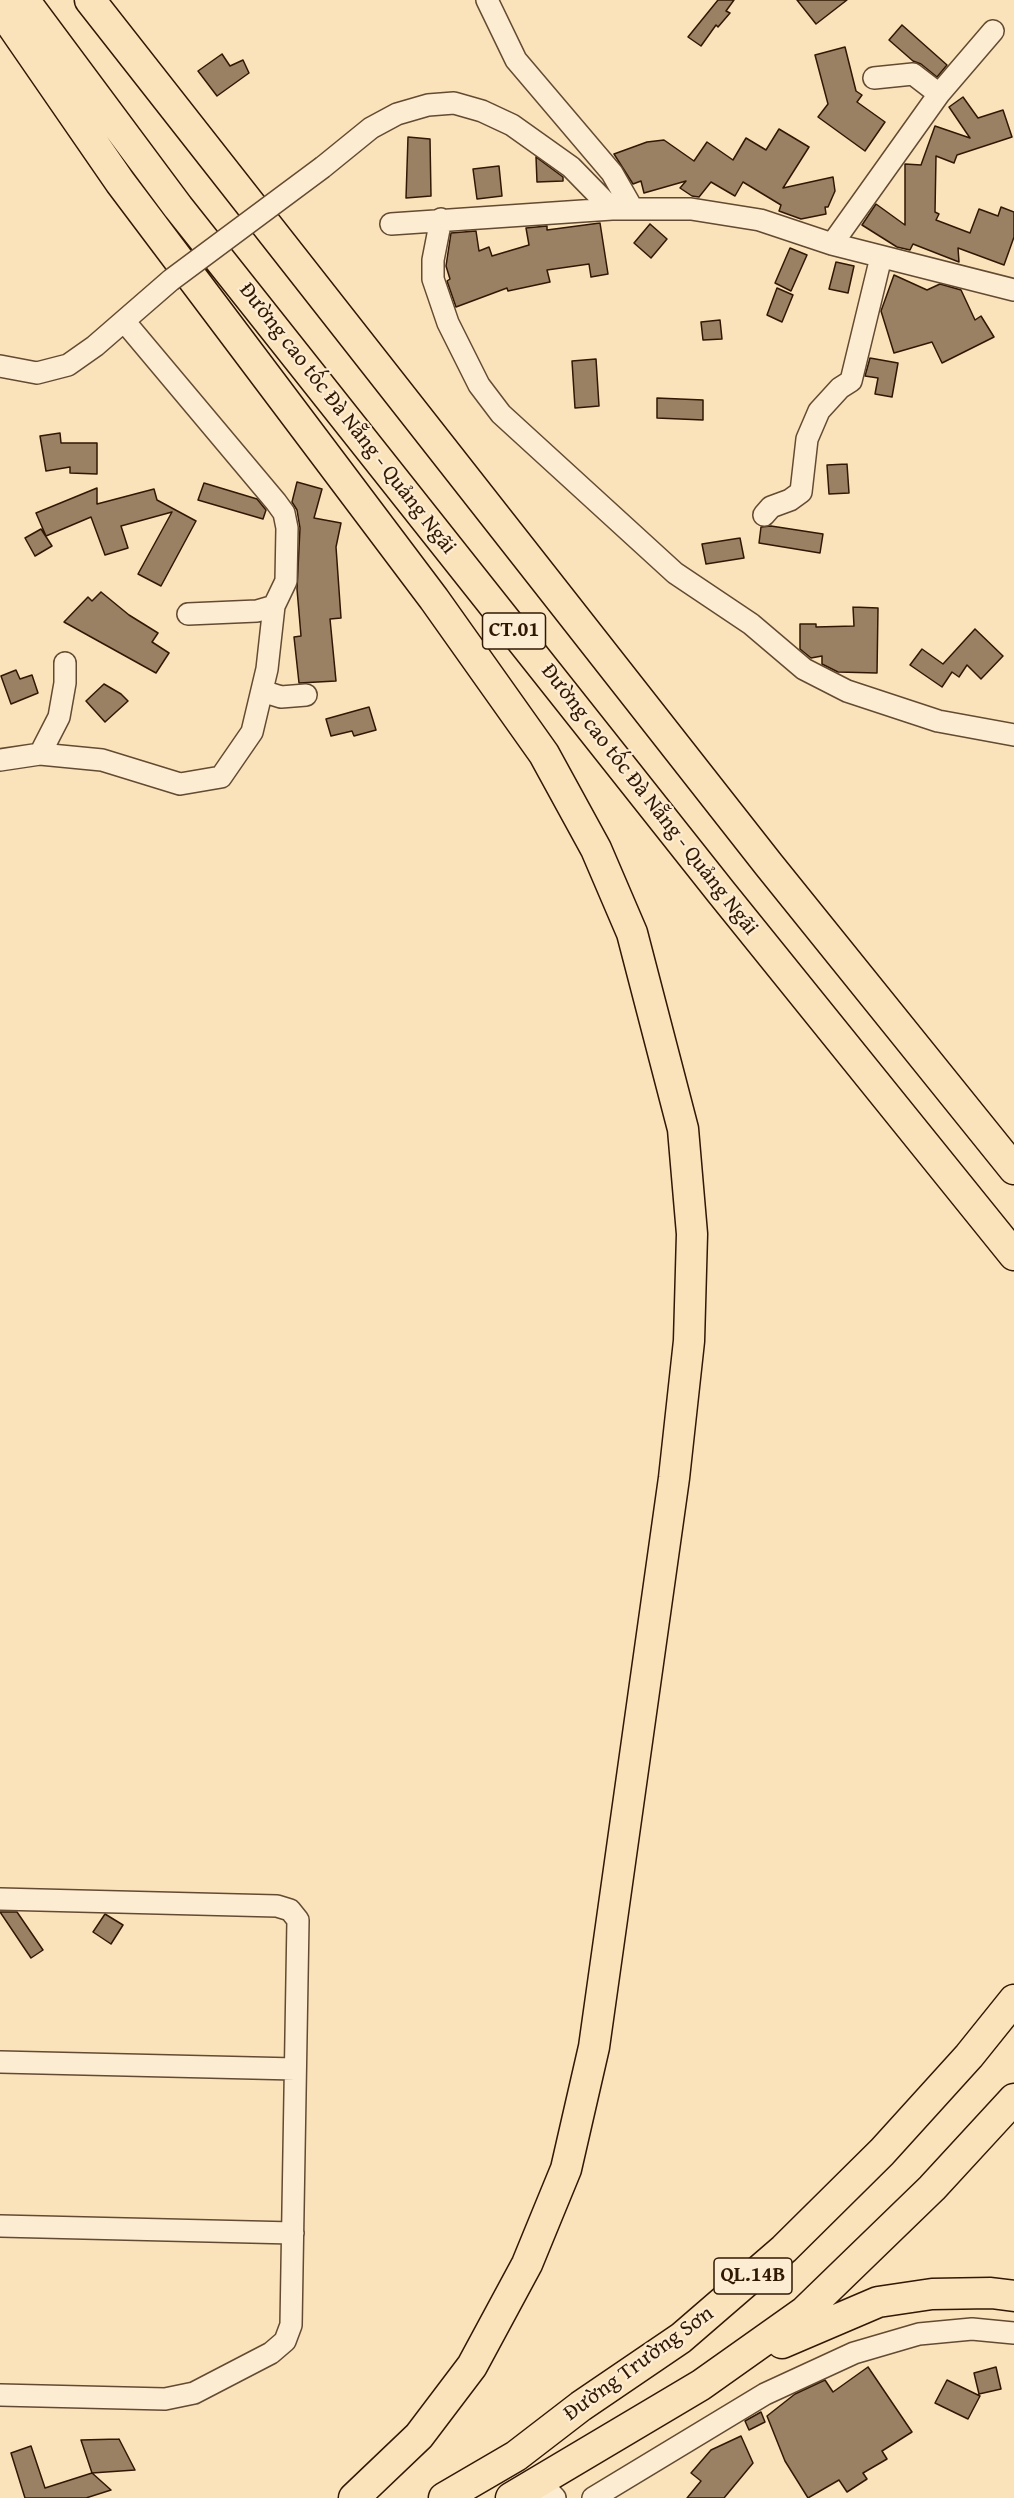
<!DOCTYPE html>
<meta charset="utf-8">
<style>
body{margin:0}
canvas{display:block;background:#fae2ba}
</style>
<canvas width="1014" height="2498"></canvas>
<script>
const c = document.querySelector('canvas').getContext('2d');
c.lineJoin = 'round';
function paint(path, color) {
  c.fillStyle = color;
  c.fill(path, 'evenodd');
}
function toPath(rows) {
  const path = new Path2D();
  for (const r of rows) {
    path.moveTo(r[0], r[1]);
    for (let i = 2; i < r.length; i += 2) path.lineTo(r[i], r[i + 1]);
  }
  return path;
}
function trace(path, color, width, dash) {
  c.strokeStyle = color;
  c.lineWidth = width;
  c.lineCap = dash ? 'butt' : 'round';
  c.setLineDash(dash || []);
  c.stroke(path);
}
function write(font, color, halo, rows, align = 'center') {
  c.font = font + ' "Gentium Book Plus",serif';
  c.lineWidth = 4.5;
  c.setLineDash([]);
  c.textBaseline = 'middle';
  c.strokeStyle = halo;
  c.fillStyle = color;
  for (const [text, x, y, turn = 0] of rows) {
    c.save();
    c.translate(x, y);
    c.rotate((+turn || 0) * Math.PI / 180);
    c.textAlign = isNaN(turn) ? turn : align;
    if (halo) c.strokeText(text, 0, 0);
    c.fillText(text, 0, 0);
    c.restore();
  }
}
const building = toPath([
 [718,0,734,0,726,11,730,13,718,27,716,25,701,46,688,37,718,0],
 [797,0,847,0,816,24,797,0],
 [902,25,947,65,937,77,921,64,913,61,889,40,902,25],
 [845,47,856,91,862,95,857,102,885,122,865,151,818,117,828,104,815,55,845,47],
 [222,54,230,66,243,60,249,73,217,96,198,71,222,54],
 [963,97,978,118,1003,110,1012,137,957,155,954,163,936,156,935,212,939,214,936,220,970,233,979,209,998,216,1001,207,1014,212,1014,237,1004,265,958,248,959,262,913,244,910,250,897,247,862,225,876,204,905,225,905,164,921,165,935,126,970,138,949,107,963,97],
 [779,129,809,147,783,188,833,177,835,191,828,207,825,207,826,214,801,219,779,211,781,205,743,182,735,196,711,182,699,197,692,196,680,188,686,181,644,193,641,181,633,184,614,154,647,142,664,140,694,161,707,142,733,160,746,138,766,150,779,129],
 [408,137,430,139,431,196,406,198,408,137],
 [536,157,563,177,563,181,537,182,536,157],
 [499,166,502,196,477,199,473,169,499,166],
 [600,223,608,274,591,277,589,264,547,270,550,282,508,291,507,288,456,307,447,281,450,279,446,266,451,233,476,231,479,251,489,247,492,256,529,245,526,228,547,226,547,230,600,223],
 [650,224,667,239,651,258,634,243,650,224],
 [790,248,807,255,791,291,775,283,790,248],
 [836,262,854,266,848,293,829,289,836,262],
 [894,275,927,290,940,284,961,290,975,320,981,316,994,337,942,363,932,342,894,353,881,311,894,275],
 [777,288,793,295,782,322,767,315,777,288],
 [720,320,722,339,703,340,701,322,720,320],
 [870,358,898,363,892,397,875,394,878,378,865,376,870,358],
 [596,359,599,406,575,408,572,361,596,359],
 [657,398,703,400,703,420,657,418,657,398],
 [60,433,61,443,97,443,97,474,70,473,70,467,46,471,40,436,60,433],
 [847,464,849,493,829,494,827,465,847,464],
 [297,482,322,489,314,518,341,523,336,547,341,618,330,619,336,681,299,683,294,637,301,636,297,589,300,528,297,510,292,502,297,482],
 [204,483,257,499,266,510,263,519,198,500,204,483],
 [97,488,97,504,154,489,157,500,196,521,161,586,138,574,172,512,121,526,128,548,105,555,91,517,46,536,36,513,97,488],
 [771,526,823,534,820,553,759,543,761,527,771,526],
 [41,529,52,546,35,556,25,538,41,529],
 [740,538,744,558,706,564,702,544,740,538],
 [101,592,129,615,158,633,152,642,169,653,156,673,64,622,88,597,92,601,101,592],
 [853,607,878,608,877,673,838,672,822,664,822,656,811,658,800,649,800,624,816,624,816,627,854,626,853,607],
 [975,629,1003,656,981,679,967,665,959,677,952,672,942,687,910,665,922,649,943,664,975,629],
 [16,670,20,679,32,675,38,693,11,704,1,676,16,670],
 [104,684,121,694,128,701,105,722,86,701,104,684],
 [369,707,376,730,354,736,352,731,331,736,326,719,369,707],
 [0,1912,17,1912,43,1950,31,1958,0,1912],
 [105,1914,123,1925,111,1944,93,1932,105,1914],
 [868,2367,912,2432,882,2451,887,2459,863,2473,867,2479,847,2492,839,2480,808,2498,785,2461,767,2416,795,2394,825,2380,833,2392,868,2367],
 [996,2367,1001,2389,979,2394,974,2373,996,2367],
 [947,2380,980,2396,968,2419,935,2403,947,2380],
 [761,2412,765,2422,749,2430,745,2421,761,2412],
 [741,2436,753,2463,724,2498,687,2498,701,2481,691,2473,711,2450,741,2436],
 [119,2439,135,2470,92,2473,81,2440,119,2439],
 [31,2446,45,2488,92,2473,111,2490,86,2498,25,2498,11,2453,31,2446]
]);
paint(building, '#9a8163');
trace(building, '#311804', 1.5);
const minor = toPath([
 [487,0,516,60,612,173,632,208],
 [874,78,913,74,939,94,993,31],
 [323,167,371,128,397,114,428,105,454,103,482,111,512,125,571,167,612,209],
 [441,219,433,260,433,279,448,323,479,385,501,414,675,573,751,624,804,669,847,691,938,721,1014,735],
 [391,224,612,209,691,209,760,220,832,244,1014,290],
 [832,244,939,94],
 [124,321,276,502,284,513,287,528,286,581,274,606,257,611,188,614],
 [0,366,37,373,68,365,95,346,171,280],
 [764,515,771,507,790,500,801,492,807,439,819,411,840,388,851,381,881,257],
 [262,691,281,697,306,695],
 [40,754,59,717,65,683,65,663],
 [0,760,40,754,102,760,180,784,221,777,252,732,267,669,274,606],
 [0,1899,277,1906,290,1910,298,1920,291,2325,285,2341,271,2353,194,2393,165,2399,0,2395],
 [0,2062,295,2069],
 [0,2226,293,2233],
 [539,2481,555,2498],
 [593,2498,765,2394,854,2353,919,2334,972,2329,1014,2333]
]);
const highway = toPath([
 [24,0,178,207,721,892,1014,1255],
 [90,0,769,865,1014,1169],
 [0,8,120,182,434,599,544,754,596,849,632,933,683,1129,692,1234,689,1341,674,1478,594,2047,566,2169,527,2264,472,2366,419,2436,354,2498],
 [782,2343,878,2302,932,2294,991,2293,1014,2296],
 [444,2498,516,2456,581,2406,681,2338,784,2249,882,2152,969,2056,1014,2000],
 [511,2498,701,2385,804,2312,932,2188,1014,2099]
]);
trace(minor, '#634a32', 24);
trace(highway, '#311804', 33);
trace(minor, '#fcecd2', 21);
trace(highway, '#fae2ba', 30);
const minorBridge = toPath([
 [171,280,323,167]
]);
trace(minorBridge, '#634a32', 24, []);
trace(minorBridge, '#fcecd2', 21);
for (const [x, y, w] of [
 [514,631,63],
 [753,2276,78]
]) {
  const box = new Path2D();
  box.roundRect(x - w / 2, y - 18, w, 36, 4.5);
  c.fillStyle = '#fcecd2';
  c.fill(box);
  trace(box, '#311804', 1.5);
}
write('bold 21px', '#311804', null, [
 ["CT.01",514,631],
 ["QL.14B",753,2276]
]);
write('22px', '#311804', '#fcecd2', [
 ["Đường cao tốc Đà Nẵng - Quảng Ngãi",347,419,52],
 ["Đường cao tốc Đà Nẵng - Quảng Ngãi",649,800,52],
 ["Đường Trường Sơn",639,2364,-36]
]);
</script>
